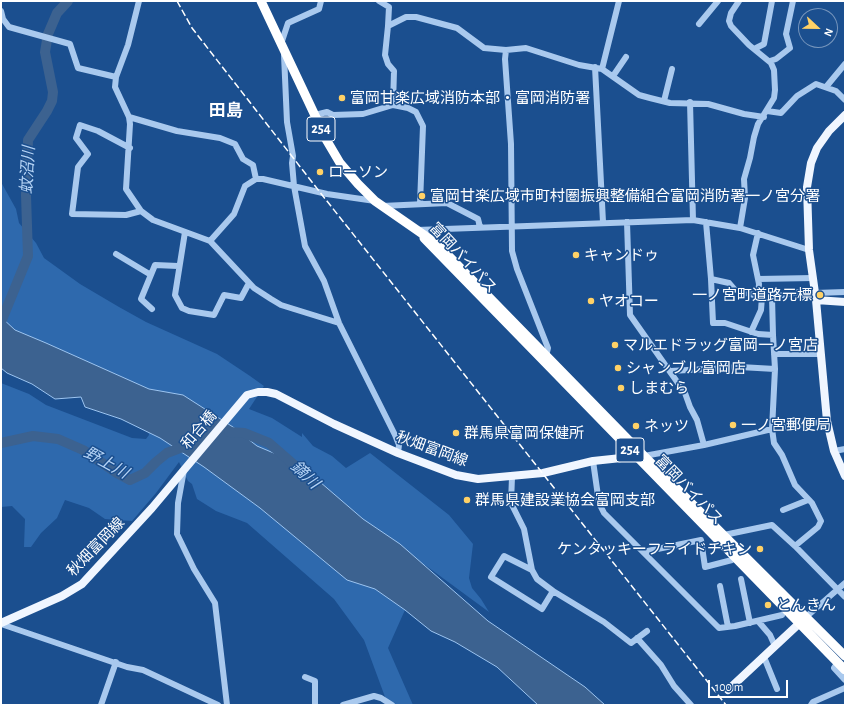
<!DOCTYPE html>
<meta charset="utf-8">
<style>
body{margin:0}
#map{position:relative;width:846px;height:706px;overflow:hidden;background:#1b4f8f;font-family:"Alegreya Sans",sans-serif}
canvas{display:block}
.frame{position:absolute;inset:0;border:2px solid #fff;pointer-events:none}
.north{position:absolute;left:798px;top:8px;width:40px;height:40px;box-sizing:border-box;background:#1b4f8f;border:1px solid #7695bc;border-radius:50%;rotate:112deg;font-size:11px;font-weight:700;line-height:16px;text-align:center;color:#fff}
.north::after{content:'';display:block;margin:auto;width:14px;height:18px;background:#ffd166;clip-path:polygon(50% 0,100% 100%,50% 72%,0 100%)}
.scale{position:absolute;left:708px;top:680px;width:80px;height:18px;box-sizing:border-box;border:2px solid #fff;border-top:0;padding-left:5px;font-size:12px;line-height:14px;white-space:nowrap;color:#fff;-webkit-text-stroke:3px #1b4f8f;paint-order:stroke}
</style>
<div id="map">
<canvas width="846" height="706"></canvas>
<div class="frame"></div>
<div class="north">N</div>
<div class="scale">100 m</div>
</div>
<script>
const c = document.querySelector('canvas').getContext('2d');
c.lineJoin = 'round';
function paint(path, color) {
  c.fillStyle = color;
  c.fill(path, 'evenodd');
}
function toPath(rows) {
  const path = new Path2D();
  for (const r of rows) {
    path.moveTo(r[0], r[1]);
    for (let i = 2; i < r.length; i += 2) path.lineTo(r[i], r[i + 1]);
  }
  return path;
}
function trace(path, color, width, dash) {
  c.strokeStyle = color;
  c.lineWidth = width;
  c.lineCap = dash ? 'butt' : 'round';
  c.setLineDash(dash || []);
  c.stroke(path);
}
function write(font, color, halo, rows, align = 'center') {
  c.font = font + ' "Alegreya Sans","Noto Sans JP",sans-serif';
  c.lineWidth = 3;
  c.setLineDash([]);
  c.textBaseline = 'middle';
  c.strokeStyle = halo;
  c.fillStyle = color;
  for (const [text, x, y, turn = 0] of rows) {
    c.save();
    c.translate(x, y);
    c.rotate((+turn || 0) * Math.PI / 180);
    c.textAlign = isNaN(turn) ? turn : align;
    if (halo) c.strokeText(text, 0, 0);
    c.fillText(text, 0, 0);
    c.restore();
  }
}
paint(toPath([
 [1,182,16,209,19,223,36,243,44,258,80,284,119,307,146,322,217,354,250,376,264,386,249,409,272,418,302,437,302,433,313,446,332,456,346,468,370,453,449,515,473,544,469,578,472,588,481,599,489,612,425,565,388,648,413,705,388,705,364,640,334,599,247,523,216,511,197,499,192,484,188,481,179,462,156,493,132,521,105,519,89,508,65,500,57,518,41,533,31,547,24,547,25,519,12,506,1,507,1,383,29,394,46,405,132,438,146,439,149,435,148,430,1,337]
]), '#2e69ad');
const water = toPath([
 [1,317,15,330,46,343,149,389,183,395,233,427,257,446,276,454,320,482,363,519,400,544,488,621,585,687,605,705,538,705,497,667,455,642,431,631,405,610,375,589,347,580,260,508,204,467,160,438,121,419,85,407,81,397,55,399,32,384,7,373,1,368,1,317]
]);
paint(water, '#3c6290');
trace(water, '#9cc4f0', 1);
trace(toPath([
 [1,322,28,256,26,195,28,140,47,111,52,101,53,92,45,52,48,34,57,13,68,1],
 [229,432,244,433,269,443,308,477],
 [1,443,33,436,58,439,83,450,117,473,130,480,145,473,156,462,167,453,180,448,189,446]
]), '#3c6290', 10);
trace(toPath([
 [139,1,128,45,116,77,115,87,129,117,130,124,126,189,141,211,153,220,210,241,254,288,271,299,281,305,339,323],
 [379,1,389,7,388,26,406,17,416,17,457,28,484,48,506,50,526,48,579,65,602,69,639,95,650,98,670,103,708,104,744,114,764,117],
 [739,1,731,13,729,21,731,26,749,45,771,63,774,70,775,90,774,98,758,124,754,137,750,158,744,179,745,198,740,228],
 [1,11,3,19,9,27,70,44,78,68,116,77],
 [699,24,718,1],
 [388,26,385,55,388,64,394,71,393,105],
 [281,44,288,23,319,9,321,1],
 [754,49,764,44,772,1],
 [506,50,505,59,511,144,512,251,517,269,548,348,546,356],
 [284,55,287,122,293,156,292,163,294,186,305,246,324,281,339,323,395,435,399,445,398,453],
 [770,61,776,59,790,48,786,34,793,1],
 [595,67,603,222],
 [602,69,619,1],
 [613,76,626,57],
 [826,87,845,64],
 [664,101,672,69],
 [690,102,693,220],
 [767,111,781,113,797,96,816,84,836,91,845,100],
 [315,115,327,112,333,115,363,114,393,105,408,108,416,112,423,126,420,204],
 [129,117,177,131,220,138,235,144,243,159,253,165,256,179],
 [130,148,98,131,80,125,76,138,88,154,78,167,72,214,126,215,141,211],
 [382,206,447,203,478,219,480,227],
 [627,222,630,315,685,393,690,407,697,420,704,445],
 [706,222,711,279,729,283,735,290,758,296],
 [417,230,693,220,740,228,809,250],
 [185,232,175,295,182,308,189,311,214,315,224,295,241,298,249,283],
 [210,241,234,214,245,186,256,179,263,179,327,194,375,201],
 [116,254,151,275],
 [711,279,713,323,725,323,758,334,773,335,775,369,772,429,774,443,782,455,795,485,812,503,821,521,818,527,795,546,845,597],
 [758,279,813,278],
 [815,293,845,292],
 [152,309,141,299,155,265,178,266],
 [751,332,761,310,762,297,758,296,759,284,753,255,758,233],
 [773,335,772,297,815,289],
 [774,354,821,354],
 [671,371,740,367,775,369],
 [834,451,845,449],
 [644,456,704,445,772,429,827,421],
 [593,461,599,503,604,513,719,628,735,626,782,615],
 [184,470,178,503,177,534,194,569,215,603,227,705],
 [512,477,511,503,524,529,532,570,537,579,553,591],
 [783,510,808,500],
 [724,535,772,525,795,546],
 [643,552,701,540,705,567,732,560],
 [532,570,504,556,491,577,542,609,553,591,604,622,631,643,647,631],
 [741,579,750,623],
 [720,586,728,627],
 [806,617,845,583],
 [758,621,770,635,775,646],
 [1,624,127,667,143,670,218,705],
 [637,638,661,665,674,686,691,705],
 [764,657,777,689],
 [838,662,834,668,845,680],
 [305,677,315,681,315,705],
 [101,705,116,662],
 [343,705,374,696,381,698,392,705],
 [811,705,813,702,845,688]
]), '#a9c9ee', 6);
trace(toPath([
 [845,115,829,131,817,148,811,163,807,187,809,250,816,300,827,421,834,451,845,476],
 [816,300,845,302],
 [1,623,62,596,82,584,152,508,247,395,258,392,267,392,276,394,334,424,398,453,456,475,478,479,543,473,593,461,640,456],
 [728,690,804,619]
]), '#f0f6ff', 8);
trace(toPath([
 [261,1,327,141,340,163,358,184,375,201,437,244,644,456,845,656],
 [424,238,845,670]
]), '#fff', 9);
trace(toPath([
 [177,1,192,28,319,191,726,705]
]), '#fff', 1.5, [7, 3]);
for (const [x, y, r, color] of [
 [342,98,4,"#ffd166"],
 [320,172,4,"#ffd166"],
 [422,196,4,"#ffd166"],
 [576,255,4,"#ffd166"],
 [820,295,4,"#ffd166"],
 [591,301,4,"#ffd166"],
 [615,345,4,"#ffd166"],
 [618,368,4,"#ffd166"],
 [621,388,4,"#ffd166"],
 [733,425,4,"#ffd166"],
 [636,426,4,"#ffd166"],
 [456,433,4,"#ffd166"],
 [467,500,4,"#ffd166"],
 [760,549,4,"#ffd166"],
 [768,605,4,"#ffd166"]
]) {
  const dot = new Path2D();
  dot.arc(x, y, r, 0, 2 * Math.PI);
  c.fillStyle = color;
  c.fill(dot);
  trace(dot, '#1b4f8f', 1.5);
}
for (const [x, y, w] of [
 [321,129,28],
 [630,450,28]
]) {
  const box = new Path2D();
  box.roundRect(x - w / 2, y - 12, w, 24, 3);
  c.fillStyle = '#1b4f8f';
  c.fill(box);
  trace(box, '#fff', 1);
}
write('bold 14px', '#fff', null, [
 ["254",321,129],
 ["254",630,450]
]);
write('15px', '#fff', '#1b4f8f', [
 ["富岡甘楽広域消防本部・富岡消防署",350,98],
 ["ローソン",328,172],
 ["富岡甘楽広域市町村圏振興整備組合富岡消防署一ノ宮分署",430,196],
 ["キャンドゥ",584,255],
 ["一ノ宮町道路元標",812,295,"right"],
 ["ヤオコー",599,301],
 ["マルエドラッグ富岡一ノ宮店",623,345],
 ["シャンブル富岡店",626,368],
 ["しまむら",629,388],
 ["一ノ宮郵便局",741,425],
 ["ネッツ",644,426],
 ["群馬県富岡保健所",464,433],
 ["群馬県建設業協会富岡支部",475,500],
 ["ケンタッキーフライドチキン",752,549,"right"],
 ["とんきん",776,605]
], 'left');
write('15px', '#fff', '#1b4f8f', [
 ["富岡バイパス",463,258,47],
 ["和合橋",199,430,-49],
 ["秋畑富岡線",432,449,20],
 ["富岡バイパス",689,490,46],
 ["秋畑富岡線",96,547,-46]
]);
write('italic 16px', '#b5d3f5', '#1b4f8f', [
 ["蚊沼川",28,170,-87],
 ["野上川",106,463,29],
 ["鏑川",305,475,43]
]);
write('bold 17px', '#fff', '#1b4f8f', [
 ["田島",226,111]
]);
</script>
